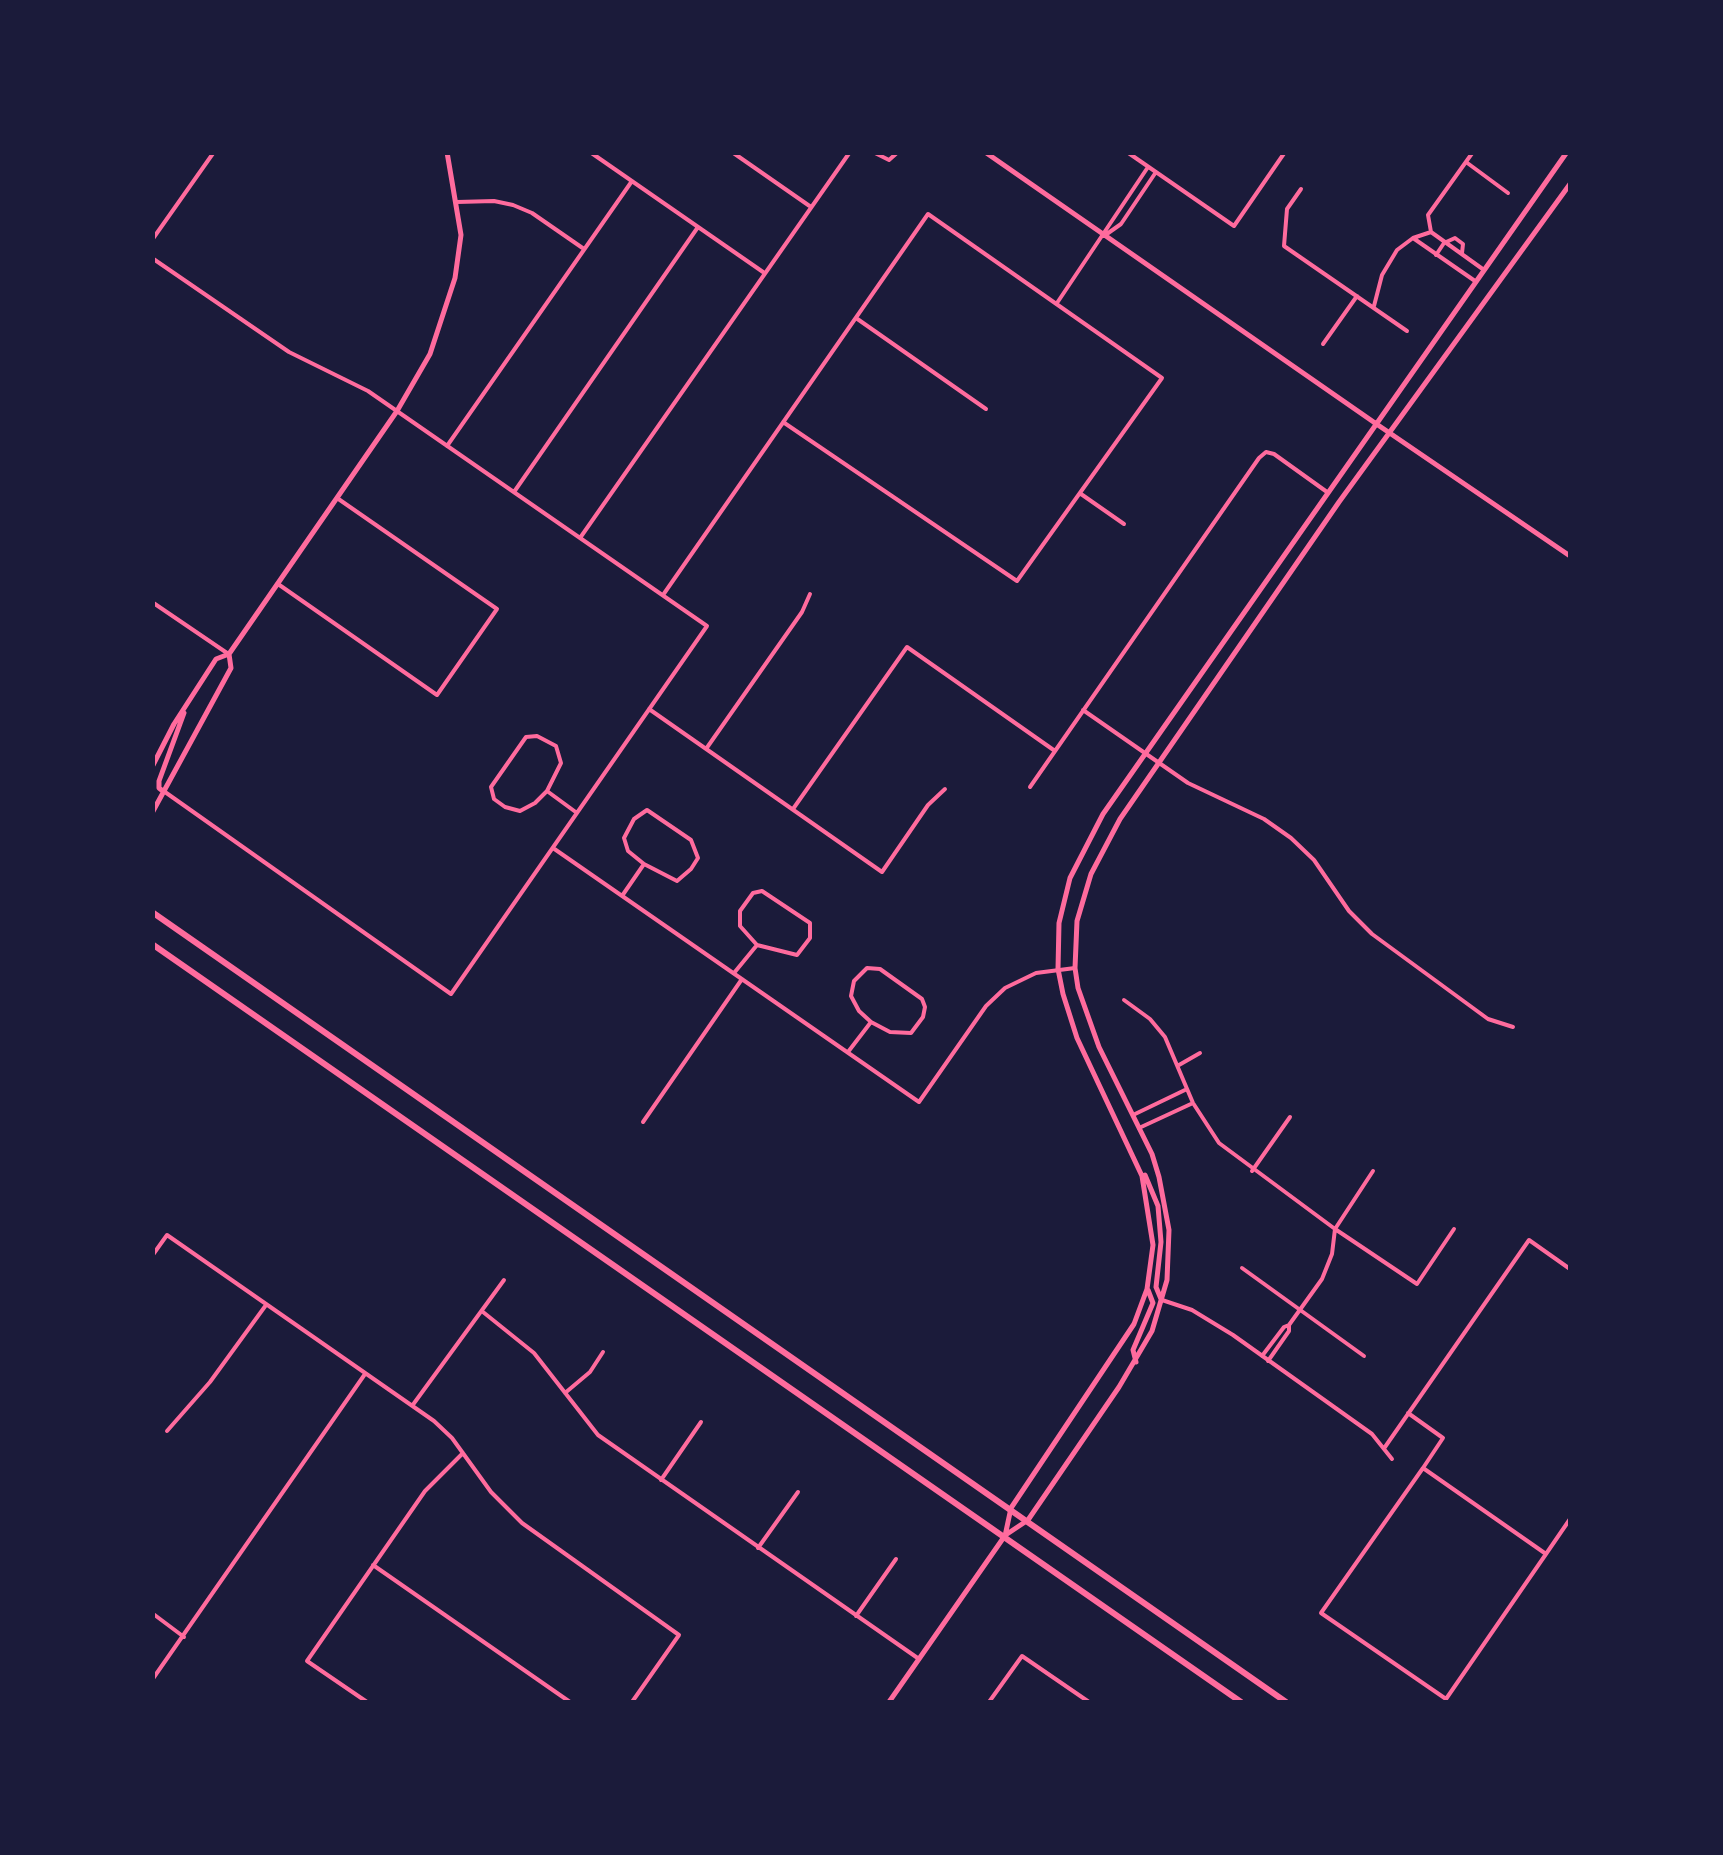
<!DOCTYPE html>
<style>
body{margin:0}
#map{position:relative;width:1723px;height:1855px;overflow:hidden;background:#1b1b3a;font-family:"Sofia Sans Condensed",sans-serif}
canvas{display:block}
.frame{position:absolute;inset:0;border:155px solid #1b1b3a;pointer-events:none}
</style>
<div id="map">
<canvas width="1723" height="1855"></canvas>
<div class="frame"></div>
</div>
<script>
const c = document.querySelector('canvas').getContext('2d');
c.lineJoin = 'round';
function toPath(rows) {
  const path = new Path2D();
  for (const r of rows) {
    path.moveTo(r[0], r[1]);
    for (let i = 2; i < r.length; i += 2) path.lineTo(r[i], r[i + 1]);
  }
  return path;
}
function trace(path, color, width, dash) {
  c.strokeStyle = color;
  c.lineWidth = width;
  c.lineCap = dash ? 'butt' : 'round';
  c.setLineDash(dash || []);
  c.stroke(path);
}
trace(toPath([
 [590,152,763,272],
 [732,152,811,207],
 [873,152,889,160,898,152],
 [1127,152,1234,226,1285,152],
 [1473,152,1428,215,1431,232,1484,270],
 [1466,162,1508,193],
 [1301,189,1287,209,1284,246,1407,331],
 [457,202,494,201,513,205,532,213,584,249],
 [1104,236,1121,224,1156,172],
 [1413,238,1475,281],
 [152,240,214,152],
 [1436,255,1444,243,1455,238,1463,244,1462,253],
 [152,258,289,352,368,391,707,626,451,994,165,792],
 [1057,303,1148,167],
 [1374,306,1382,275,1397,250,1413,238,1431,232],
 [856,318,986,409],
 [1323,344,1357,296],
 [447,446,632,181],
 [514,492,698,227],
 [1081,494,1124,524],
 [580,538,850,152],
 [278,584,437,695,497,609,337,498],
 [663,595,928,214,1162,378,1017,581,783,422],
 [152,602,227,653],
 [649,709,882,872,928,805,945,789],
 [1083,710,1188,783,1264,819,1291,838,1314,860,1349,911,1372,934,1488,1019,1513,1027],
 [706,749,802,612,810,594],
 [1030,787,1259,458,1266,452,1274,454,1327,492],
 [547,791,535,803,520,811,505,807,494,799,491,787,526,737,537,736,556,746,561,763,547,791,577,813],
 [793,809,907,647,1055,751],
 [553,848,919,1102,986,1006,1005,988,1036,973,1075,968],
 [622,896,644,864,628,851,624,838,634,819,647,810,691,840,698,858,691,869,677,881,644,864],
 [734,973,757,945,740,926,740,911,753,893,762,891,810,923,810,938,797,955,757,945],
 [1124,1000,1150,1019,1165,1037,1193,1103,1219,1143,1335,1229,1417,1284,1454,1229],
 [848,1052,871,1022,859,1011,851,996,854,981,867,968,880,969,922,999,925,1007,923,1017,911,1033,890,1032,871,1022],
 [1179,1065,1200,1053],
 [1133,1115,1187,1089],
 [643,1122,742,979],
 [1139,1128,1193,1103],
 [1252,1171,1290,1117],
 [152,1256,167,1235,434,1421,452,1438,491,1492,522,1523,679,1635,632,1702],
 [1242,1268,1364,1356],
 [1162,1300,1192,1310,1233,1335,1372,1434,1392,1459],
 [483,1312,534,1353,598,1435,919,1659],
 [1289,1325,1322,1279,1332,1254,1335,1229,1373,1171],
 [1262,1356,1284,1327,1289,1325,1289,1331,1268,1361],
 [565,1393,590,1372,603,1352],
 [412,1406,504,1280],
 [1408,1413,1443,1438,1423,1468,1546,1554,1570,1519],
 [167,1431,210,1382,266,1305],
 [1385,1447,1529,1240,1570,1269],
 [1423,1468,1321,1613,1446,1699,1546,1554],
 [661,1480,701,1422],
 [758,1548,798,1492],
 [373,1565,570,1702],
 [152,1613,184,1637],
 [856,1616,896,1559],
 [152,1680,365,1374],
 [367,1702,307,1661,425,1491,463,1453],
 [989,1702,1022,1656,1089,1702]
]), '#ff6b9d', 4);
trace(toPath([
 [1375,423,1570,556],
 [152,767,174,724,216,659,229,654,397,411,430,354,455,278,461,235,447,152],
 [164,792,159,788,159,781,184,713],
 [152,813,231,668,229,654],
 [889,1702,1004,1537]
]), '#ff6b9d', 5);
trace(toPath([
 [985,152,1375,423],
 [1145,1175,1158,1206,1161,1242,1156,1287,1161,1299],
 [1136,1362,1133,1350,1153,1303,1148,1290],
 [1007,1534,1028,1520,1119,1387,1152,1331,1167,1280,1169,1230,1159,1177,1152,1154,1099,1047,1078,988,1075,968,1077,921,1091,874,1120,819,1339,502,1570,184],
 [1005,1536,1011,1508,1134,1324,1147,1289,1153,1245,1142,1176,1077,1038,1063,994,1058,969,1059,923,1070,878,1103,814,1567,152]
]), '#ff6b9d', 5);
trace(toPath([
 [152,912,1286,1702],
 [152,944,1241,1702]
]), '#ff6b9d', 6);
</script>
